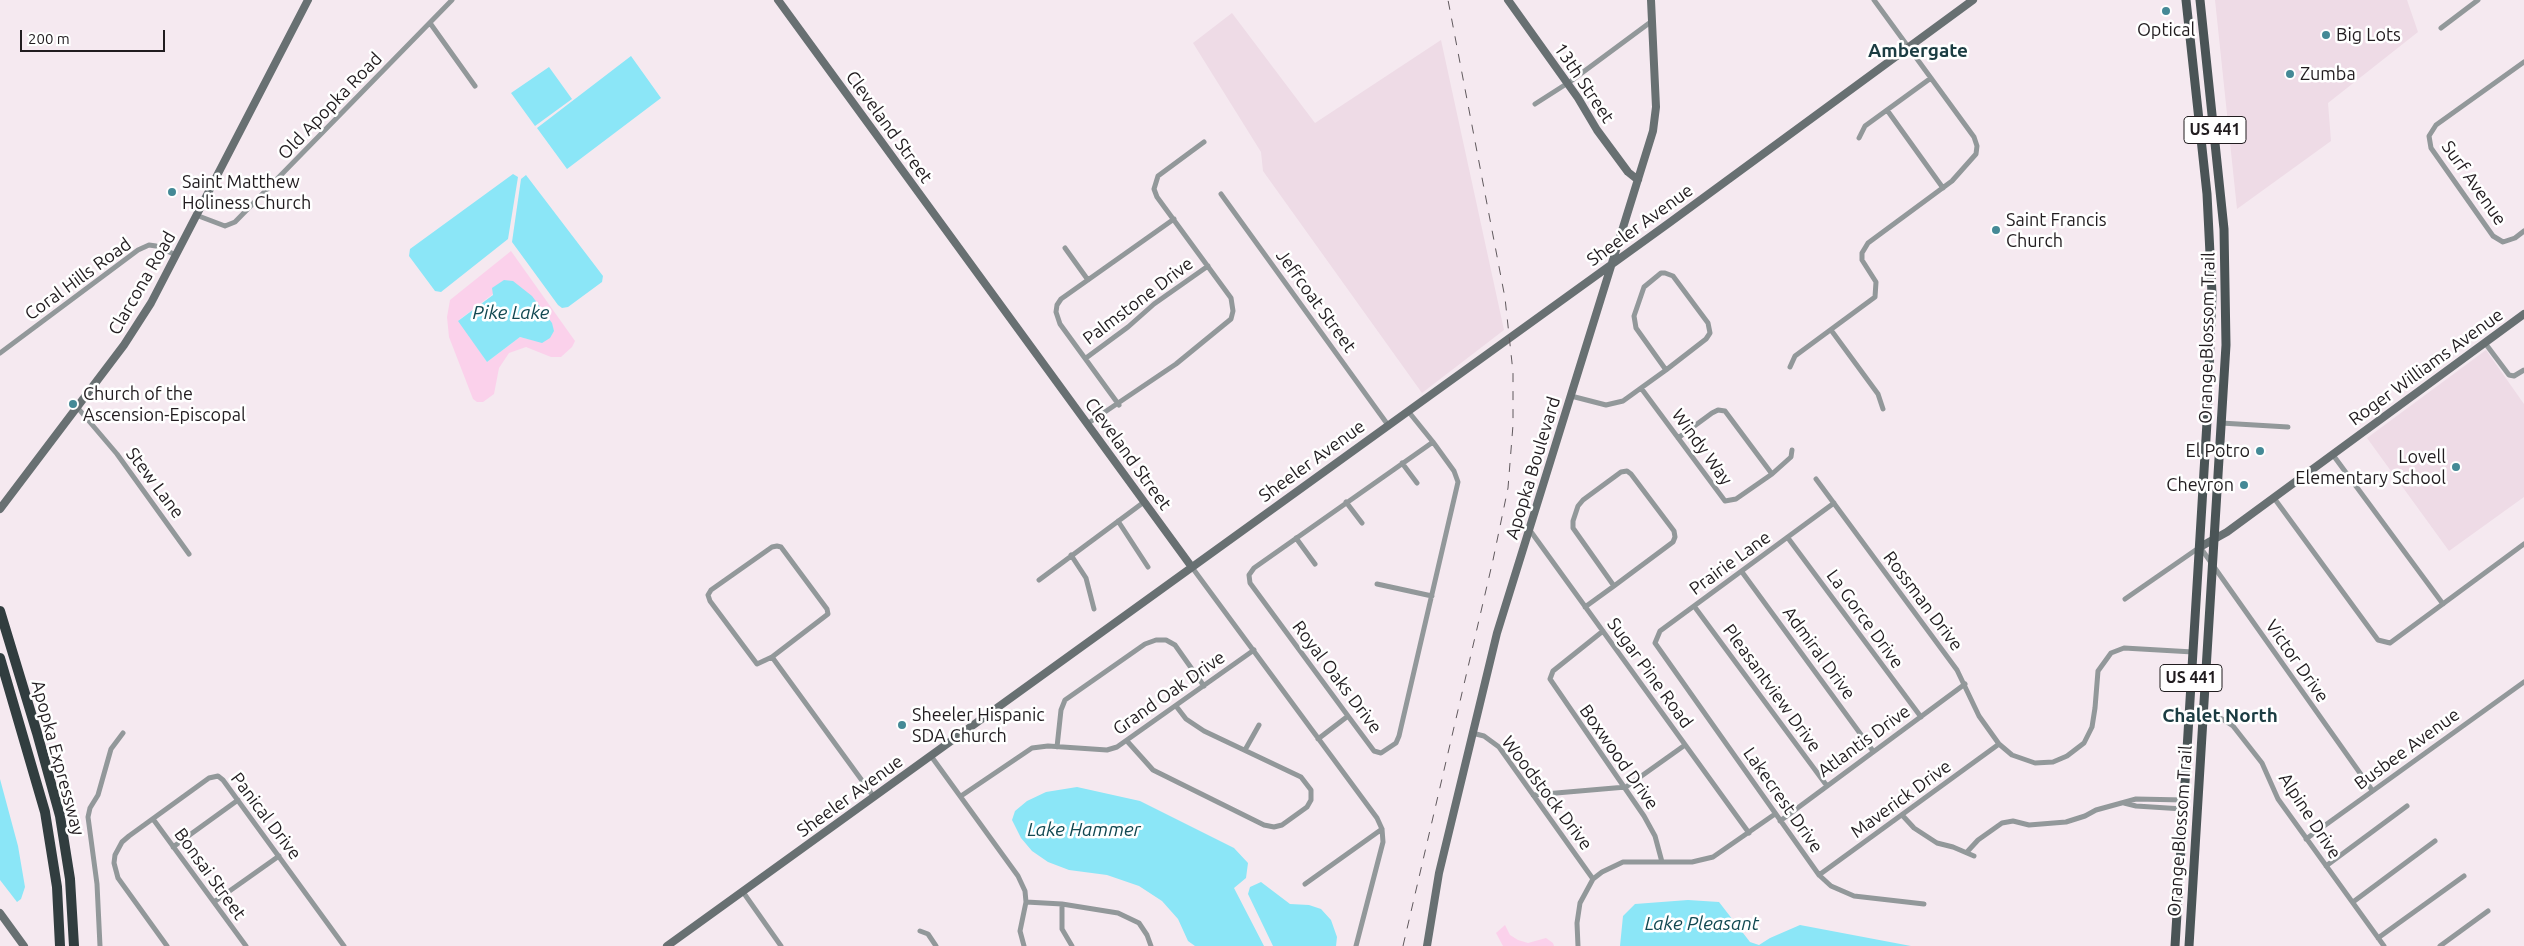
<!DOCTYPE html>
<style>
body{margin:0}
#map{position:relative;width:2524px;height:946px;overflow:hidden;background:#f5e9f0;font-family:Ubuntu,sans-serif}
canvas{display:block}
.scale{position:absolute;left:20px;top:30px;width:145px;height:22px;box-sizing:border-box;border:2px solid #211c1f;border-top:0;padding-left:6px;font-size:15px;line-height:18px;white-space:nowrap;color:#211c1f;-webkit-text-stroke:4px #fff;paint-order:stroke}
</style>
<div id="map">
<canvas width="2524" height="946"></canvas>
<div class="scale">200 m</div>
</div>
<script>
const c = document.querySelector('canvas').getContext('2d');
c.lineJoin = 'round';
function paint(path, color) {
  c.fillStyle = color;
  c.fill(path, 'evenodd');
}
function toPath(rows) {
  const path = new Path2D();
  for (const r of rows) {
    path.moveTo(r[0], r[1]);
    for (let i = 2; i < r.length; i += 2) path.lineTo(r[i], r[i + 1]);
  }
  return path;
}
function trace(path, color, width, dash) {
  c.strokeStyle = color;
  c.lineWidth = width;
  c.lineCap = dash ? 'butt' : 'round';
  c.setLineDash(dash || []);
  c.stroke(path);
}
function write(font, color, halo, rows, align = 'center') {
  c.font = font + ' Ubuntu,sans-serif';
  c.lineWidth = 5;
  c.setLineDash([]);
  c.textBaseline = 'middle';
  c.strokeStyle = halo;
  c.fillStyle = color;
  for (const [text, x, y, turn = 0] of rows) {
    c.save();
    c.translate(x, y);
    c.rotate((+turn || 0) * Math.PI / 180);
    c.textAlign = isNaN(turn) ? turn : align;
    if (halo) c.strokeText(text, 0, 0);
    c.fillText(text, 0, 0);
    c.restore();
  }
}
paint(toPath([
 [2215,0,2407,0,2418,32,2328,103,2331,141,2237,209],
 [1232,13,1315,123,1441,40,1504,330,1422,393,1263,171,1261,152,1193,43],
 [2486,350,2524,404,2524,497,2449,551,2367,438]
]), '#eedbe6');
paint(toPath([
 [511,251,575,341,572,347,561,357,551,357,526,347,509,353,499,368,494,394,483,402,477,402,473,399,449,337,447,317,450,300],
 [493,294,545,312,554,331,542,342,520,337,487,362,459,320],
 [1505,925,1510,935,1518,940,1528,943,1546,938,1553,943,1554,946,1503,946,1496,933]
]), '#fbd1eb');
paint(toPath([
 [631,56,661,98,567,169,537,128],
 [549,67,572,99,535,126,511,93],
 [513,174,518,177,508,239,441,292,435,291,409,256,410,249],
 [526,175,603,276,602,282,568,307,562,308,558,305,512,242,521,179],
 [504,280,513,281,532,296,552,323,554,331,550,338,542,343,520,337,487,362,458,321,493,295,492,288],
 [0,779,18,846,25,887,21,899,17,902,0,880],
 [1077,787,1140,801,1234,848,1248,863,1246,878,1234,888,1264,946,1195,946,1188,941,1178,919,1162,901,1139,886,1107,875,1069,870,1048,862,1032,851,1021,838,1012,820,1015,811,1027,801,1046,792],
 [1261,882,1290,904,1309,905,1321,909,1331,920,1337,937,1336,946,1273,946,1248,894,1250,887],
 [1688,900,1719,902,1750,942,1759,945,1770,938,1800,925,1911,946,1620,946,1623,916,1635,904]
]), '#8be6f7');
trace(toPath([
 [430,23,475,86],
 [2441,28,2478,0],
 [2524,62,2436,125,2429,136,2431,148,2493,236,2503,242,2515,238,2524,231],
 [1535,104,1571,81,1652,21],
 [1887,110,1943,188],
 [1859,138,1865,126,1931,78],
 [1221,194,1388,425],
 [196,215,225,226,235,222,452,0],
 [1065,248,1088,280],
 [1831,330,1878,394,1883,409],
 [2485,343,2509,375,2514,376,2524,370],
 [0,353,138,250,149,245,156,246,176,255],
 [1086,358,1128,327,1154,304,1208,266],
 [1790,367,1795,356,1875,297,1876,282,1862,260,1862,253,1868,243,1952,181,1976,154,1977,146,1974,137,1874,0],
 [1641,388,1725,501,1736,499,1772,474,1791,457,1792,450],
 [1571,396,1606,405,1623,401,1641,388,1666,370,1706,339,1710,333,1708,323,1673,276,1665,273,1661,273,1644,287,1634,316,1636,328,1666,370],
 [1119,405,1060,324,1056,312,1057,305,1061,299,1174,219],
 [77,407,117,454,189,554],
 [1408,411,1433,442,1454,471,1458,482,1399,736,1396,743,1381,753,1374,751,1348,716,1250,583,1249,575,1254,568,1433,442],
 [2221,423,2288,427],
 [1087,424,1176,364,1231,319,1233,311,1231,298,1157,197,1154,189,1158,176,1204,142],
 [1678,438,1712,413,1718,410,1725,411,1772,474],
 [2333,455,2443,604],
 [1402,463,1417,483],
 [1816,479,1957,670,1979,716,1999,744,2012,755,2035,763,2053,762,2067,756,2084,743,2092,727,2095,708,2098,671,2111,653,2124,648,2193,652],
 [2274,498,2378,640,2390,643,2524,544],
 [1346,502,1362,523],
 [1834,503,1660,631,1655,643,1819,875,1831,886,1854,896,1924,904],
 [1118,521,1148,567],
 [1529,529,1749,833],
 [1296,538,1315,564],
 [1788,538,1921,717],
 [777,546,781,547,827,609,828,614,772,657,757,664,710,601,708,595,711,590,772,547,777,546],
 [1071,555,1086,578,1094,609],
 [1191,566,1377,818,1382,829,1383,842,1356,946],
 [1742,572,1873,751],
 [1039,580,1144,502],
 [1377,584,1432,596],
 [2125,599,2200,547,2372,790],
 [1694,606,1827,786],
 [1585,607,1614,586,1673,542,1675,537,1674,531,1631,474,1627,471,1621,472,1583,500,1578,506,1573,521,1573,528,1614,586],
 [1603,631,1553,671,1550,679,1644,816,1655,836,1662,862],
 [772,657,874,797],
 [2204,716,2219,717,2233,726,2262,763,2278,799,2384,946],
 [1472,733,1484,736,1499,747,1593,879],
 [1318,739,1348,716],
 [1127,741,1153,770,1264,825,1274,827,1282,825,1307,807,1311,800,1311,790,1301,777,1204,731,1186,719,1176,706],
 [1057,747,1061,710,1065,700,1145,644,1156,640,1166,640,1175,645,1204,686],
 [1245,750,1259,725],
 [931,756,1018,876,1025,891,1026,902,1020,931,1024,946],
 [1533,795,1626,787,1685,745],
 [961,796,1032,748,1048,746,1107,750,1117,747,1254,650],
 [2124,803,2136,806,2183,809],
 [1903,816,1914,828,1937,843,1953,847,1974,856],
 [153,819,246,946],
 [1780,821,1965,684],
 [2306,839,2524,682],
 [173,847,238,800],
 [1967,852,1978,840,2002,823,2013,821,2029,825,2066,822,2085,816,2096,810,2136,799,2184,800],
 [2326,866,2407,806],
 [1819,875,1999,744],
 [1305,884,1382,829],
 [743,892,781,946],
 [214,902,279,856],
 [1026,902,1062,904,1118,913,1139,923,1147,935,1151,946],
 [2353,902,2435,841],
 [1062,904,1062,929,1072,946],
 [920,931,928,934,936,946],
 [2378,938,2464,876],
 [100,946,97,884,88,817,90,808,98,795,111,749,123,733],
 [167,946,118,878,114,863,115,855,122,842,129,836,209,778,218,776,223,780,344,946],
 [1578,946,1577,923,1580,903,1593,879,1602,872,1623,862,1692,862,1713,857,1775,814],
 [2440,946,2488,911]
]), '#92989a', 5);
trace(toPath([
 [778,0,1191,566],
 [1508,0,1578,98,1597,130,1628,172,1638,180],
 [0,509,124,345,151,303,308,0],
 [2200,547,2227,532,2524,314],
 [0,913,24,946],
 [667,946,1669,223,1973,0],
 [1427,946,1439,873,1497,633,1653,131,1656,107,1651,0]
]), '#687072', 8);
trace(toPath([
 [2175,946,2207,422,2212,294,2207,194,2186,0],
 [2189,946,2226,345,2224,229,2200,0]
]), '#4a5456', 9);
trace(toPath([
 [0,611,37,733,60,816,70,879,74,946],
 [0,658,45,812,57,887,60,946]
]), '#313d3f', 10);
trace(toPath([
 [1403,946,1493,560,1508,488,1513,425,1513,372,1505,298,1448,0]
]), '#5f585c', 1, [9, 9]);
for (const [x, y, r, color] of [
 [2166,11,5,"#448996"],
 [2326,35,5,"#448996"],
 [2290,74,5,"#448996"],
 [172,192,5,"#448996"],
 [1996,230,5,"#448996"],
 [73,404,5,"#448996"],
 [2260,451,5,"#448996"],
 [2456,467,5,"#448996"],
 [2244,485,5,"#448996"],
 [902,725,5,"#448996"]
]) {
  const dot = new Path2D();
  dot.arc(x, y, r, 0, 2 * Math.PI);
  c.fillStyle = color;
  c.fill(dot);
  trace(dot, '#fff', 2);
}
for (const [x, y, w] of [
 [2215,130,62],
 [2191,678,62]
]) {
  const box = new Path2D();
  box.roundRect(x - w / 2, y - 13.5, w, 27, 4);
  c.fillStyle = '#fff';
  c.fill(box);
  trace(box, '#211c1f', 1);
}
write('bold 16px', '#211c1f', null, [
 ["US 441",2215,130],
 ["US 441",2191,678]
]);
write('18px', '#211c1f', '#fff', [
 ["Optical",2166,30,"center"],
 ["Big Lots",2336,35],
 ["Zumba",2300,74],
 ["Saint Matthew",182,182],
 ["Holiness Church",182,203],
 ["Saint Francis",2006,220],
 ["Church",2006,241],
 ["Church of the",83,394],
 ["Ascension-Episcopal",83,415],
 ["El Potro",2250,451,"right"],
 ["Lovell",2446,457,"right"],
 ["Elementary School",2446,478,"right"],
 ["Chevron",2234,485,"right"],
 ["Sheeler Hispanic",912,715],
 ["SDA Church",912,736]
], 'left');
write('18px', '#211c1f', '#fff', [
 ["13th Street",1584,83,56],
 ["Old Apopka Road",330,106,-46],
 ["Cleveland Street",889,127,54],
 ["Surf Avenue",2474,183,55],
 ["Sheeler Avenue",1640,225,-36],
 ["Coral Hills Road",78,279,-36],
 ["Clarcona Road",142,283,-60],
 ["Palmstone Drive",1138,301,-37],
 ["Jeffcoat Street",1316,301,54],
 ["Orange Blossom Trail",2207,338,-89],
 ["Roger Williams Avenue",2426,367,-36],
 ["Windy Way",1702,447,54],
 ["Cleveland Street",1128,454,54],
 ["Sheeler Avenue",1312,461,-36],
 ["Apopka Boulevard",1533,468,-73],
 ["Stew Lane",155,483,53],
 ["Prairie Lane",1730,563,-36],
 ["Rossman Drive",1923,601,53],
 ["La Gorce Drive",1865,619,54],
 ["Admiral Drive",1819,653,54],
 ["Victor Drive",2297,661,55],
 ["Sugar Pine Road",1650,673,54],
 ["Royal Oaks Drive",1337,677,53],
 ["Pleasantview Drive",1772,688,54],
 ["Grand Oak Drive",1169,693,-35],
 ["Atlantis Drive",1864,741,-36],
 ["Busbee Avenue",2407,749,-36],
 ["Boxwood Drive",1619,757,55],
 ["Apopka Expressway",58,758,75],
 ["Woodstock Drive",1547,793,53],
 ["Sheeler Avenue",850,796,-36],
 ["Maverick Drive",1901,799,-36],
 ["Lakecrest Drive",1783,800,55],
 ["Panical Drive",266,816,53],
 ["Alpine Drive",2310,816,57],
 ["Orange Blossom Trail",2180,831,-86],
 ["Bonsai Street",210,874,54]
]);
write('bold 19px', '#1b3c42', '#fff', [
 ["Ambergate",1918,51],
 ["Chalet North",2220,716]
]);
write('italic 19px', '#124952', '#fff', [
 ["Pike Lake",511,313],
 ["Lake Hammer",1084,830],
 ["Lake Pleasant",1702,924]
]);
</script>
